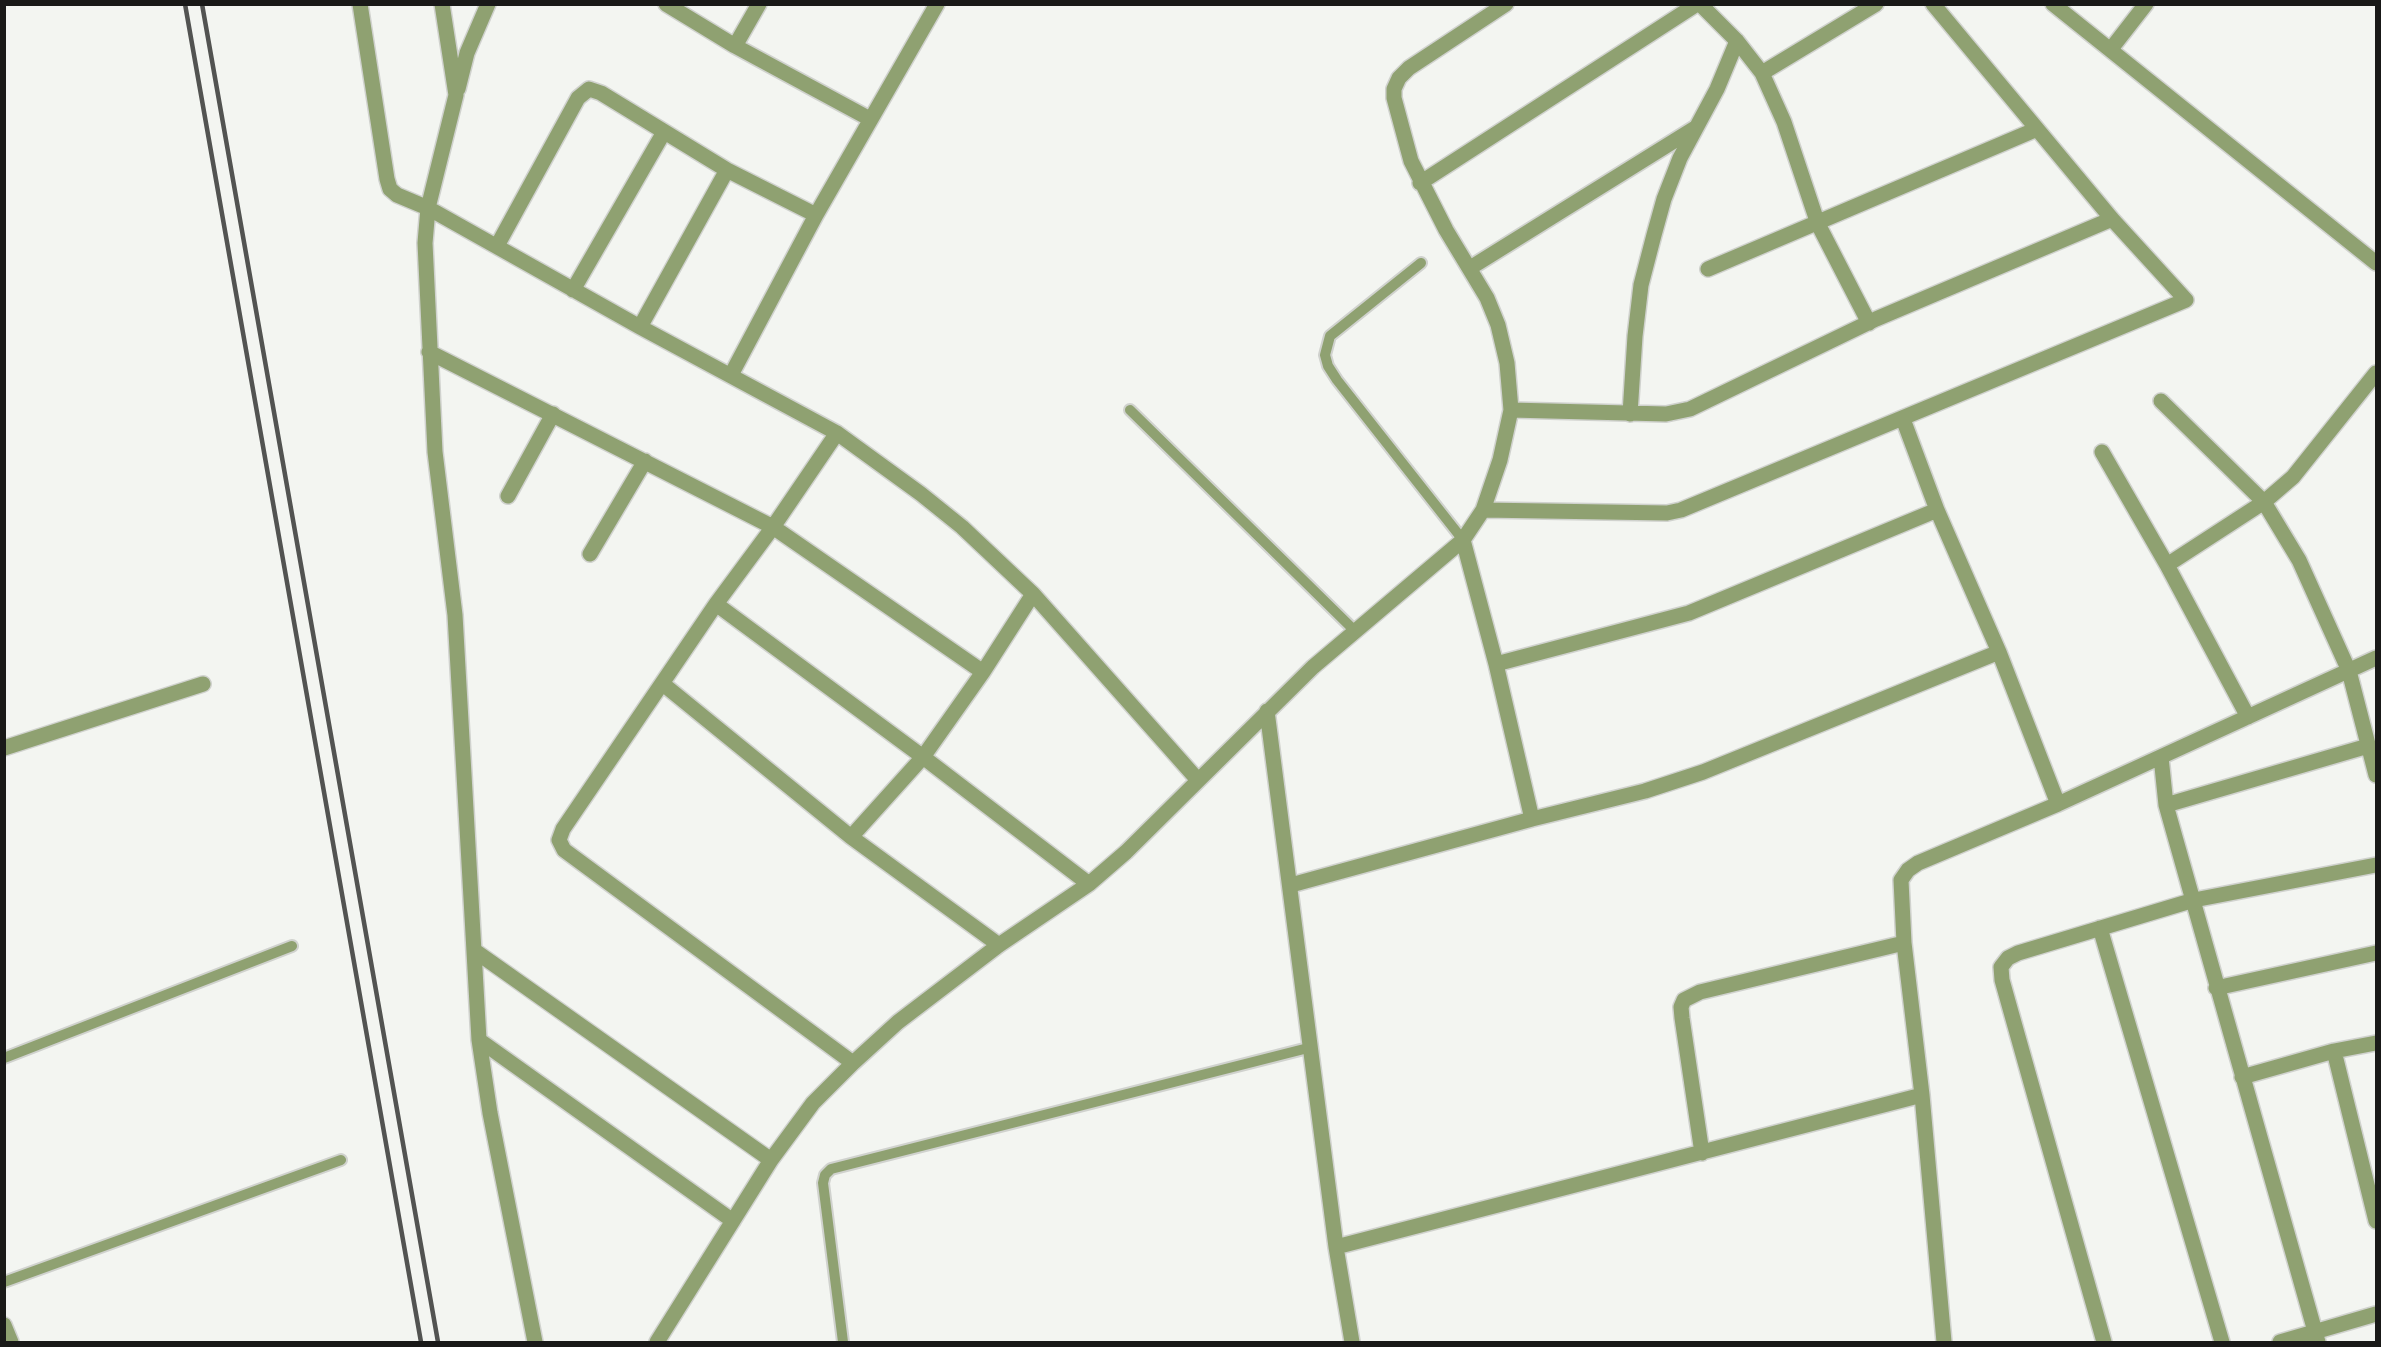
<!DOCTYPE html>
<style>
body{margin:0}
#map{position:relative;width:2381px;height:1347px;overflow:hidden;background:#f3f5f1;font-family:Bitter,serif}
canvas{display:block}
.frame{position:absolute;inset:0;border:6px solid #191918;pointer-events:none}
</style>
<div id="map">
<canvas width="2381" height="1347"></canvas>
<div class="frame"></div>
</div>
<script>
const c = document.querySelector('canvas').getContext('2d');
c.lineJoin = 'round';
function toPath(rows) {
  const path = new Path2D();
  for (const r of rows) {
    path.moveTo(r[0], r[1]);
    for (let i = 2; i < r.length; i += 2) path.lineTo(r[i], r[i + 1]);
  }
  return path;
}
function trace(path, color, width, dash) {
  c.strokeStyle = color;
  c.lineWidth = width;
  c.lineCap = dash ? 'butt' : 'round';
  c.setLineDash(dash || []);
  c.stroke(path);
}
const service = toPath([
 [1421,263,1330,336,1325,355,1328,366,1337,380,1463,540],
 [1130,410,1355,631],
 [4,1058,292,946],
 [4,1282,341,1160],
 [843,1342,823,1183,825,1175,831,1169,1312,1047]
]);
const minor = toPath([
 [360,4,387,179,390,189,397,195,428,208,640,327,837,433,921,494,962,527,1033,594,1197,779],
 [442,4,456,95,428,208,425,243,435,452,455,615,479,1040,490,1113,535,1342],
 [666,4,735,46,870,119],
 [1700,4,1737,41,1762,73,1784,122,1818,224,1869,323],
 [2053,4,2376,263],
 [735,46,759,4],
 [2111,49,2146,4],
 [1762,73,1876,4],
 [458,89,467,53,488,4],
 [1420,183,1697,4],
 [497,246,578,98,589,89,601,93,727,170,816,215],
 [1470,268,1695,128],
 [1708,269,2037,129],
 [573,290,664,132],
 [640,327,727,170],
 [429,352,773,527,983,672],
 [731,375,816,215,937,4],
 [2161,401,2264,502,2299,560,2349,671,2376,775],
 [1511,410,1666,414,1690,409,1876,319,2112,219],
 [1630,414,1635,336,1641,285,1654,235,1664,199,1680,158,1717,89,1737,41],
 [1903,419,1937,510,1999,652,2058,804],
 [837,433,773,527,716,604,563,829,559,840,564,850,853,1063],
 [2102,452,2167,565,2248,717],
 [508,496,553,414],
 [1483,510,1667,513,1681,510,2186,300,2112,219,1933,4],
 [1463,540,1496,664,1532,819],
 [590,554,645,461],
 [2167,565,2264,502,2293,477,2376,373],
 [716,604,923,757,1089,884],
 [1496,664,1689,613,1937,510],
 [663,684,851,837,999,945],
 [1267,711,1336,1247,1352,1342],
 [4,748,203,684],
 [2161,757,2166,805,2318,1342],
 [2166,805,2368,746],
 [851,837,923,757,983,672,1033,594],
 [1291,885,1532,819,1645,791,1703,772,1999,652],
 [2100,928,2222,1342],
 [475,951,771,1160],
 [2216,988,2376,953],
 [479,1040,733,1221],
 [2334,1051,2376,1221],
 [2242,1077,2334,1051,2376,1043],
 [1702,1153,1682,1018,1681,1007,1684,1000,1700,992,1904,943],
 [1336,1247,1922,1095],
 [4,1325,11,1342],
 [657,1342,771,1160,813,1103,853,1063,898,1022,999,945,1089,884,1126,852,1313,667,1463,540,1483,510,1500,460,1511,410,1507,363,1498,325,1487,298,1446,230,1411,161,1394,98,1394,89,1399,78,1409,68,1506,4],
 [1944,1342,1922,1095,1904,943,1901,880,1908,870,1918,863,2058,804,2376,658],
 [2104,1342,2002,980,2001,967,2008,958,2018,953,2194,900,2376,865],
 [2280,1342,2376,1314]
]);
trace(service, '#d0d2ce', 14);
trace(minor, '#d0d2ce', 18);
trace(service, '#8fa171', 10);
trace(minor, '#8fa171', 15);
trace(toPath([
 [185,4,421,1342],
 [202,4,438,1342]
]), '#525351', 4.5);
</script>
